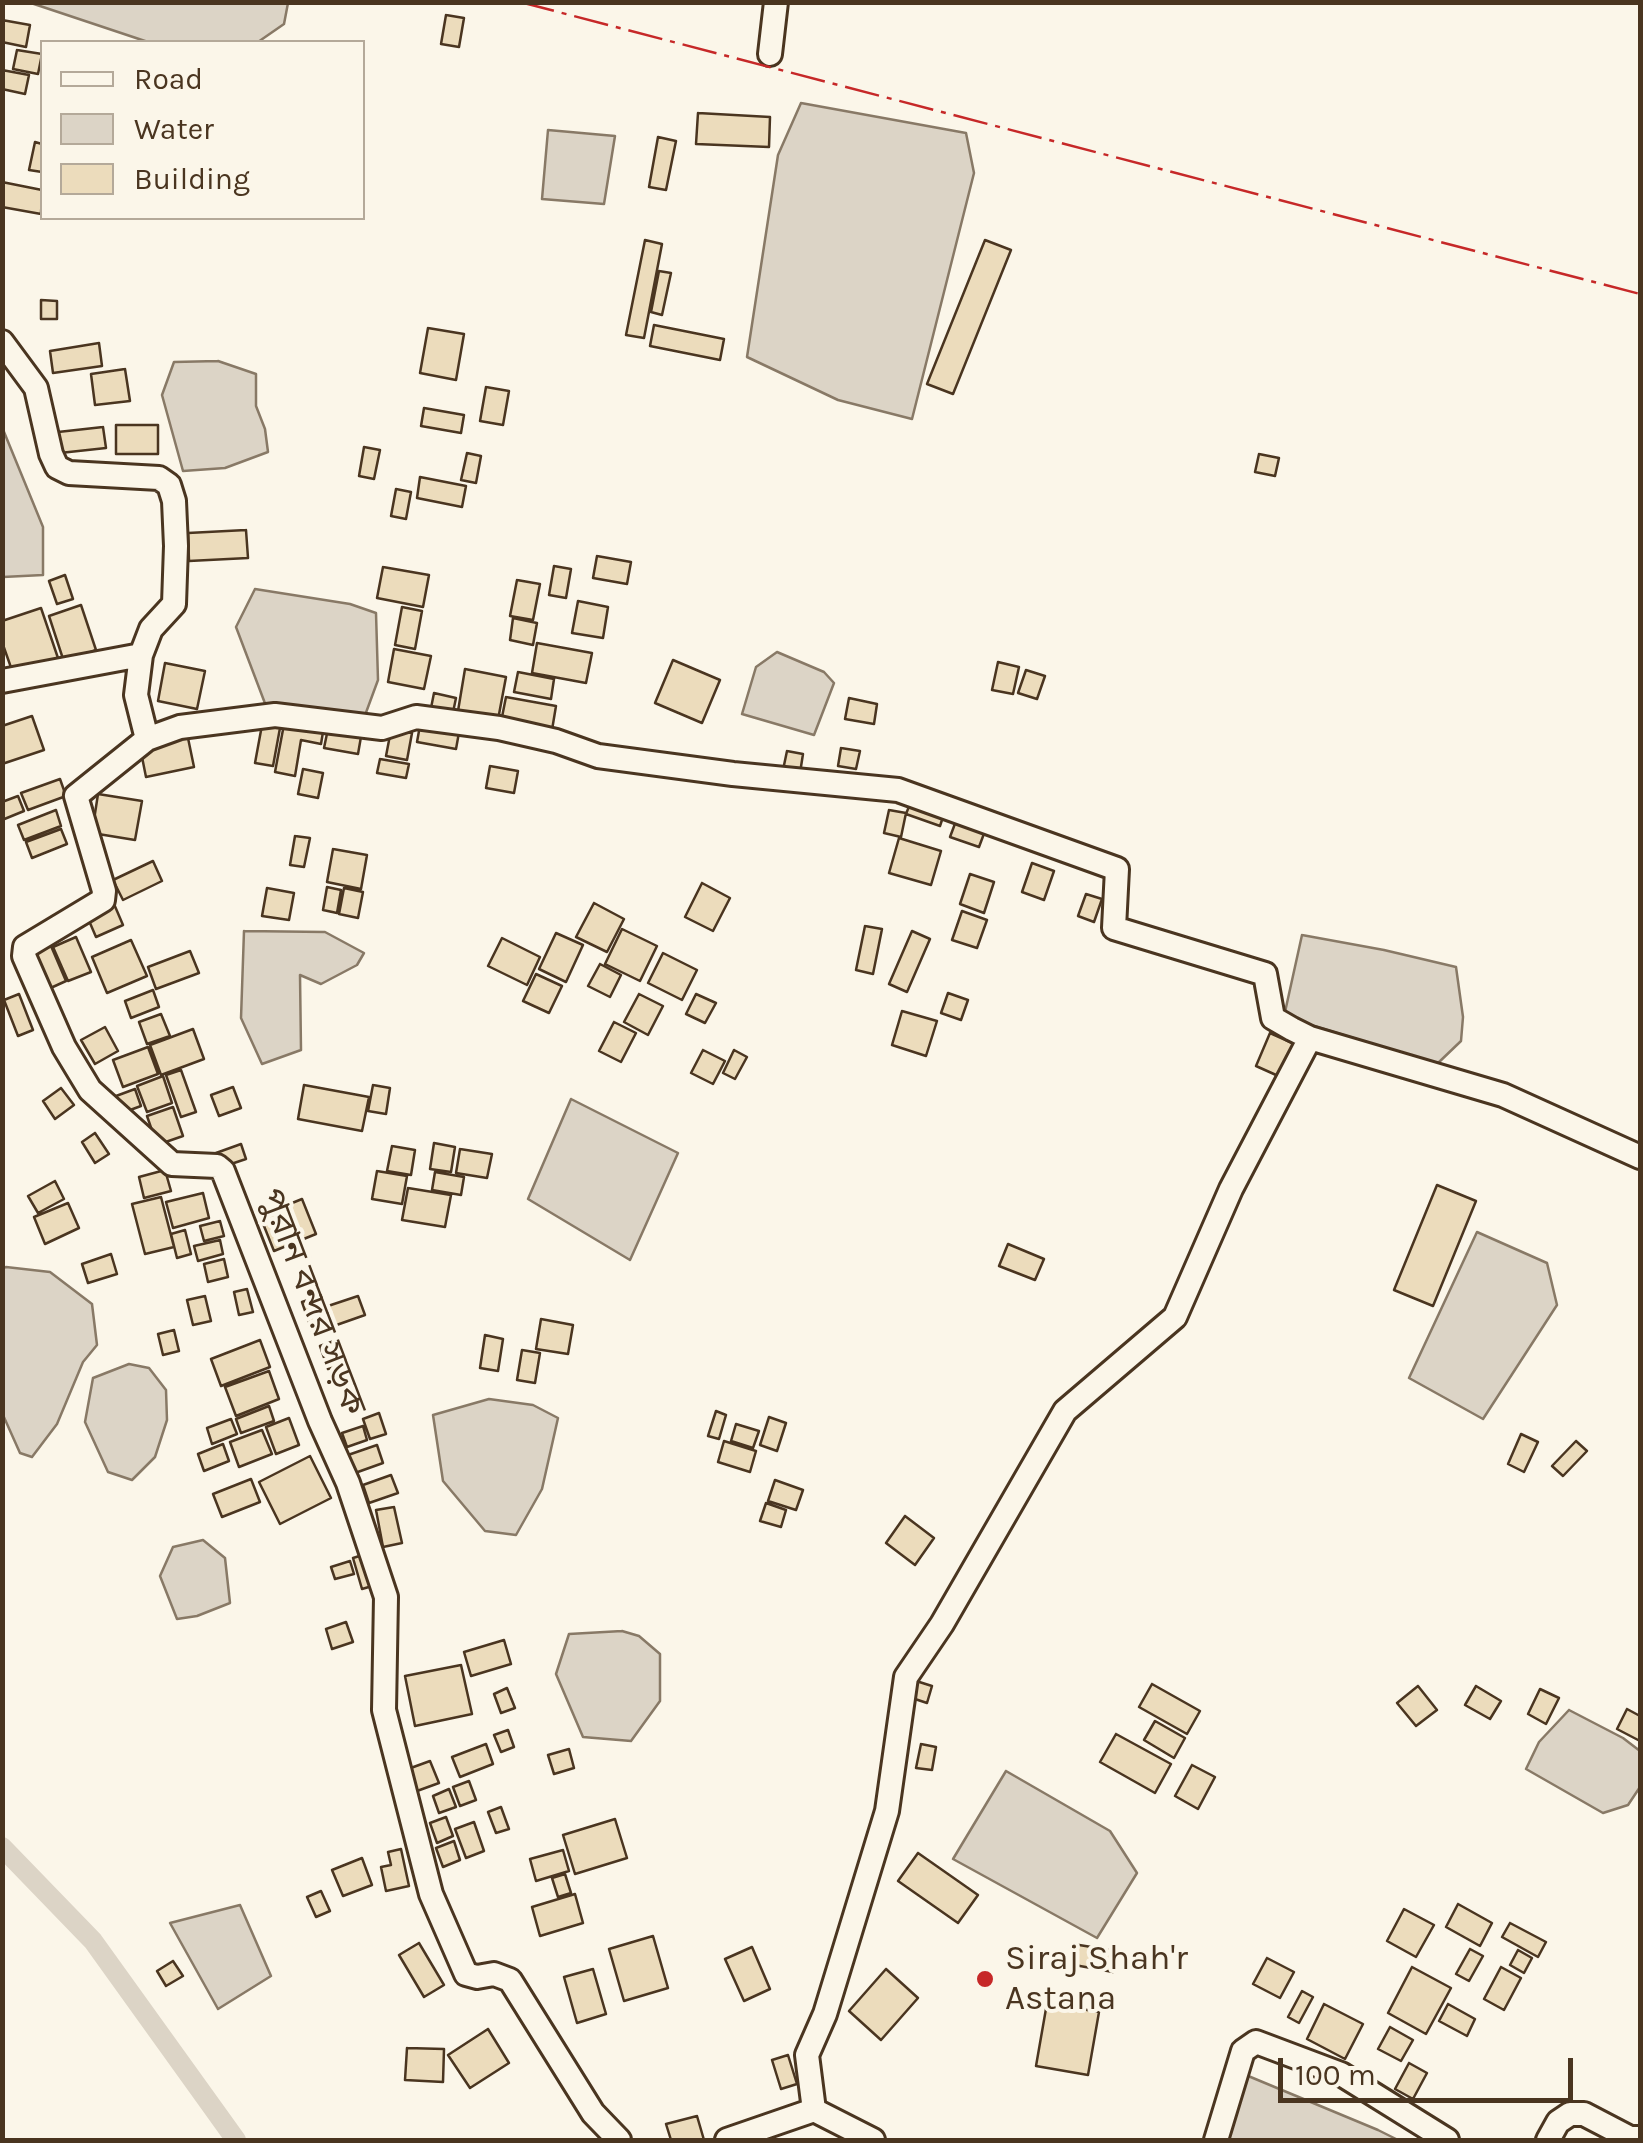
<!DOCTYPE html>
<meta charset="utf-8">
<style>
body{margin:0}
#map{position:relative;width:1643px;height:2143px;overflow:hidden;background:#fbf6e9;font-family:Karla,sans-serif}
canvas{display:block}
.frame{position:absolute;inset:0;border:5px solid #4a3520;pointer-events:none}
.legend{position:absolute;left:40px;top:40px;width:325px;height:180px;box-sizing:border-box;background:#fbf6e9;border:2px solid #b4a999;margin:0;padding:12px 18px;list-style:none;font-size:30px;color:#4a3520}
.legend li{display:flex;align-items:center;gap:20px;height:50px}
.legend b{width:50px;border:2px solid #b4a999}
.scale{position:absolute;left:1278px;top:2058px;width:295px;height:45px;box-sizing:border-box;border:5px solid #4a3520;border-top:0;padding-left:12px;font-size:30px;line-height:35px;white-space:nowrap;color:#4a3520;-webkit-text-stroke:8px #fbf6e9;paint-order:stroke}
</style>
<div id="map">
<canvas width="1643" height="2143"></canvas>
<div class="frame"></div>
<ul class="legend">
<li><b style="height:12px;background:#fbf6e9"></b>Road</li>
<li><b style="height:28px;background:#dcd4c6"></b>Water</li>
<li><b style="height:28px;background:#ecdcbc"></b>Building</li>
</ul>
<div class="scale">100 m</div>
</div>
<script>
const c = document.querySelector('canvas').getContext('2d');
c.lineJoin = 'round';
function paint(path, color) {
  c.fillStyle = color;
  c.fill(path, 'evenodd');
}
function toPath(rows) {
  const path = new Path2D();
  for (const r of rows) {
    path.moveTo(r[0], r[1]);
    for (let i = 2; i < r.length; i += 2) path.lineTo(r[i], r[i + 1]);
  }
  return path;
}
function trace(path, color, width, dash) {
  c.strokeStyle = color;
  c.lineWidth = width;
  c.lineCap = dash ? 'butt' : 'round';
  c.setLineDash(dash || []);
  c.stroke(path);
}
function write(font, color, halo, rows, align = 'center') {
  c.font = font + ' Karla,"Noto Sans Bengali",sans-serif';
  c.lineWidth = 8;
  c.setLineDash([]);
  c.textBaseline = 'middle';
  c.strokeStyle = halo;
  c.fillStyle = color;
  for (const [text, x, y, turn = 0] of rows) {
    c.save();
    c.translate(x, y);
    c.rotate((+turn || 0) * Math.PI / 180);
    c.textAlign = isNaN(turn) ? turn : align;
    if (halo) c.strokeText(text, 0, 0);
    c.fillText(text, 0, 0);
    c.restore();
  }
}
const water = toPath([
 [31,3,31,2,288,3,284,24,258,42,148,42,31,3],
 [801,103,966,133,974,173,912,419,838,400,747,357,778,155,801,103],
 [548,130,615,136,604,204,542,199,548,130],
 [218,361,256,374,256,406,265,429,268,452,225,468,183,471,162,395,174,362,218,361],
 [2,427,43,527,43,575,3,577,2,427],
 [255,589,350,604,376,613,378,680,364,718,266,706,236,627,255,589],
 [777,652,824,672,834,683,814,735,742,714,756,667,777,652],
 [244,931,325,932,364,953,357,965,321,984,300,975,301,1050,262,1064,241,1018,244,931],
 [1302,935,1384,950,1456,967,1463,1017,1461,1041,1437,1064,1311,1025,1285,1012,1302,935],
 [571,1099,678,1153,630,1260,528,1199,571,1099],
 [1477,1232,1547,1263,1557,1305,1483,1419,1409,1378,1477,1232],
 [6,1267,50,1272,92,1304,97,1345,83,1362,57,1424,32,1457,20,1453,3,1415,2,1269,6,1267],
 [129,1364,149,1368,166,1390,167,1420,155,1457,132,1480,108,1472,85,1422,93,1378,129,1364],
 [489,1399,533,1405,558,1418,542,1489,516,1535,485,1531,443,1481,433,1415,489,1399],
 [203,1540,225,1558,230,1603,197,1616,177,1619,160,1576,173,1547,203,1540],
 [622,1631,639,1636,660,1654,660,1701,631,1741,583,1737,556,1674,569,1634,622,1631],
 [1569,1710,1623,1738,1640,1751,1640,1787,1628,1805,1603,1813,1526,1769,1539,1742,1569,1710],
 [1006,1771,1110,1831,1137,1873,1097,1938,953,1859,1006,1771],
 [240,1905,271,1976,218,2009,170,1923,240,1905],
 [1241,2073,1378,2130,1398,2140,1222,2140,1241,2073]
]);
paint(water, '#dcd4c6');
trace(water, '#887966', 2.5);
trace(toPath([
 [2,1847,93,1941,236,2140]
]), '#dcd4c6', 20);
const building = toPath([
 [446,15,464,18,459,47,441,44,446,15],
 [2,20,30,25,26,47,2,42,2,20],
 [17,50,42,54,38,74,13,69,17,50],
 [2,70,29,75,25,94,2,89,2,70],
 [698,113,770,117,769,147,696,144,698,113],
 [658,137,676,141,666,190,649,187,658,137],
 [35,142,42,144,42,172,29,170,35,142],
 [2,182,42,190,41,214,2,207,2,182],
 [645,240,662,244,644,338,626,335,645,240],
 [985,240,1011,250,953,394,927,384,985,240],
 [659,271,671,273,662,315,651,312,659,271],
 [41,300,57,301,57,319,41,319,41,300],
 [654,325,724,339,720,360,650,346,654,325],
 [428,328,464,334,456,380,420,373,428,328],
 [99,343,102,366,53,373,50,351,99,343],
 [125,369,130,401,95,405,91,374,125,369],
 [486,387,509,391,503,425,480,421,486,387],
 [424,408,464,415,461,433,421,426,424,408],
 [116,425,158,425,158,454,116,454,116,425],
 [103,427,106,448,60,453,58,432,103,427],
 [364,447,380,450,374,479,359,476,364,447],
 [467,453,481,456,476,483,461,480,467,453],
 [1259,454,1279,458,1275,476,1255,472,1259,454],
 [420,477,466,486,462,507,417,498,420,477],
 [396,489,411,492,406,519,391,516,396,489],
 [246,530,248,558,189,561,188,533,246,530],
 [597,556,631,562,627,584,593,578,597,556],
 [554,566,571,569,566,598,549,595,554,566],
 [383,567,429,575,423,607,377,598,383,567],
 [65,575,73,599,57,604,49,581,65,575],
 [517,580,540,584,533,620,510,616,517,580],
 [578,601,608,607,603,638,572,633,578,601],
 [81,605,96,650,64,662,49,616,81,605],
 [402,607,422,611,415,649,395,645,402,607],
 [41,608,59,661,14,676,2,642,2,621,41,608],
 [513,618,537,623,533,645,510,640,513,618],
 [537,643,592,653,586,683,532,673,537,643],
 [394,649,431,656,424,689,388,682,394,649],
 [673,660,720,680,702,723,655,703,673,660],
 [998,662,1019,667,1013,694,992,690,998,662],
 [165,663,205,671,197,709,158,701,165,663],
 [465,669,506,677,497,725,457,717,465,669],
 [1026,670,1045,676,1037,699,1018,693,1026,670],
 [518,672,554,679,551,699,514,692,518,672],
 [434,693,456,698,452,717,430,713,434,693],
 [506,697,556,706,551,736,500,727,506,697],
 [849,698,877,704,874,724,845,719,849,698],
 [32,716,44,750,2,764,2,726,32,716],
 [285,719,324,726,321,744,301,740,295,776,275,772,285,719],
 [421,720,460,727,456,749,417,742,421,720],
 [329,724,362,731,358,754,324,748,329,724],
 [262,725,280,728,273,766,255,763,262,725],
 [391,730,412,733,407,760,386,756,391,730],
 [188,738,194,767,146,777,140,747,188,738],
 [841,748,860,751,856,769,838,766,841,748],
 [787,751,803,754,800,773,783,770,787,751],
 [380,759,409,764,406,778,377,773,380,759],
 [490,766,518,771,514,793,486,788,490,766],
 [303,769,323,773,318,798,298,794,303,769],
 [60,779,66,796,28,810,21,793,60,779],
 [98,794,142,801,135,840,92,833,98,794],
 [18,796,24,811,2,820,2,802,18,796],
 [912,799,945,811,940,826,906,814,912,799],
 [56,810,61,826,24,840,18,825,56,810],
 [889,810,906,813,901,837,884,833,889,810],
 [956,821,985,831,979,847,950,837,956,821],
 [61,829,67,844,32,858,26,842,61,829],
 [295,836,310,838,304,867,290,865,295,836],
 [899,838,941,851,931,885,889,873,899,838],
 [333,849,367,855,361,889,327,882,333,849],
 [153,861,162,881,123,900,113,880,153,861],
 [1032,863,1054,871,1044,900,1022,892,1032,863],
 [970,874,994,882,984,913,960,904,970,874],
 [702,883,730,898,713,931,685,917,702,883],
 [327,887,341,890,337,913,323,910,327,887],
 [267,888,294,893,289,920,262,916,267,888],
 [344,888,363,892,358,918,339,914,344,888],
 [1086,894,1102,899,1094,922,1078,916,1086,894],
 [594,903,624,919,607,952,576,937,594,903],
 [114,904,123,925,96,937,87,916,114,904],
 [962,911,987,920,977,948,952,940,962,911],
 [865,926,882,929,873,974,856,970,865,926],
 [622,929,657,946,640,981,605,964,622,929],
 [912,931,930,939,907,992,889,984,912,931],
 [556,933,583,945,566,982,539,969,556,933],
 [76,937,91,972,68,981,53,947,76,937],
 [502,938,540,957,527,985,488,966,502,938],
 [131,940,147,976,107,993,92,957,131,940],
 [51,946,66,981,44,991,28,956,51,946],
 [190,951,199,973,156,989,148,967,190,951],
 [663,953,697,970,682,1000,648,983,663,953],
 [600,964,621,975,610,997,588,986,600,964],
 [536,974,562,986,549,1013,523,1001,536,974],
 [153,990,159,1007,131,1018,125,1001,153,990],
 [948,993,968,1000,961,1020,941,1013,948,993],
 [19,994,33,1030,18,1036,4,1000,19,994],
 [639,994,663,1006,648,1035,624,1022,639,994],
 [696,994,716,1003,705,1023,686,1014,696,994],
 [902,1011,937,1021,926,1056,892,1045,902,1011],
 [161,1014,170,1036,147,1044,139,1022,161,1014],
 [614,1022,636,1033,621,1062,599,1051,614,1022],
 [105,1027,118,1051,95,1064,81,1040,105,1027],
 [193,1029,204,1059,161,1075,150,1045,193,1029],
 [1270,1033,1299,1046,1285,1079,1256,1066,1270,1033],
 [148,1047,158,1074,123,1087,113,1060,148,1047],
 [703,1050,725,1061,713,1084,691,1073,703,1050],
 [734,1050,747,1057,735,1079,723,1073,734,1050],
 [181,1070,196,1112,181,1117,166,1075,181,1070],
 [163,1076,172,1103,147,1112,137,1086,163,1076],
 [304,1085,369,1097,362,1131,298,1119,304,1085],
 [373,1085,390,1088,386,1114,368,1111,373,1085],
 [233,1087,241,1108,219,1116,211,1095,233,1087],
 [61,1088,74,1105,55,1119,43,1101,61,1088],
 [135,1089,141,1106,122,1113,116,1096,135,1089],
 [173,1107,183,1136,157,1145,147,1116,173,1107],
 [95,1133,109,1154,95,1163,82,1142,95,1133],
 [434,1143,455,1147,451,1172,430,1169,434,1143],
 [241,1144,246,1159,222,1167,216,1153,241,1144],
 [392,1146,415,1150,411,1175,387,1171,392,1146],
 [460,1149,492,1154,487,1178,456,1173,460,1149],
 [165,1170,171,1191,144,1198,139,1177,165,1170],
 [377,1171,407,1176,402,1204,372,1199,377,1171],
 [435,1172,464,1177,461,1195,432,1190,435,1172],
 [55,1181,64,1199,38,1213,28,1196,55,1181],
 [1437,1185,1476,1201,1433,1306,1394,1290,1437,1185],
 [408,1188,451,1195,445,1227,402,1220,408,1188],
 [203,1193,209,1218,173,1228,166,1202,203,1193],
 [161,1197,174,1247,145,1254,132,1204,161,1197],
 [302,1199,316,1234,274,1251,260,1216,302,1199],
 [68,1203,79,1228,45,1244,34,1217,68,1203],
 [220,1221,224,1236,204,1241,200,1226,220,1221],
 [185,1230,191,1254,177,1258,171,1234,185,1230],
 [220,1240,223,1254,198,1261,194,1246,220,1240],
 [1008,1244,1044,1259,1035,1280,999,1266,1008,1244],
 [111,1254,117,1274,88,1283,82,1264,111,1254],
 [224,1259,228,1277,208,1282,204,1264,224,1259],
 [247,1289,253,1312,239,1315,234,1292,247,1289],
 [205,1296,211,1321,193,1325,187,1300,205,1296],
 [358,1296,365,1315,328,1328,322,1308,358,1296],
 [314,1298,324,1327,312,1331,302,1302,314,1298],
 [541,1319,573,1325,568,1354,536,1349,541,1319],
 [174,1330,179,1351,163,1355,158,1334,174,1330],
 [485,1335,503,1339,498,1371,480,1368,485,1335],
 [260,1340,270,1367,221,1386,211,1359,260,1340],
 [334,1341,342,1365,328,1369,320,1346,334,1341],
 [522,1350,540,1353,535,1383,517,1380,522,1350],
 [269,1371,279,1399,236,1416,225,1387,269,1371],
 [269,1406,274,1421,241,1433,236,1419,269,1406],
 [716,1411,726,1415,719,1439,708,1436,716,1411],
 [379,1413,386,1434,370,1439,363,1419,379,1413],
 [769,1417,786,1423,777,1451,760,1445,769,1417],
 [289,1418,299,1445,276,1454,266,1427,289,1418],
 [231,1419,237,1434,212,1444,207,1428,231,1419],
 [736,1424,759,1431,753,1448,731,1441,736,1424],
 [363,1426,367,1440,347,1447,342,1433,363,1426],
 [262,1430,272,1454,239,1467,230,1442,262,1430],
 [1521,1434,1538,1442,1524,1472,1508,1464,1521,1434],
 [724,1441,756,1451,750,1472,718,1462,724,1441],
 [1576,1441,1587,1451,1563,1476,1552,1466,1576,1441],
 [223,1444,229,1461,204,1471,198,1454,223,1444],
 [377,1445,383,1463,355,1473,348,1455,377,1445],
 [310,1456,331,1498,280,1524,259,1482,310,1456],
 [391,1475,398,1493,369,1503,363,1485,391,1475],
 [251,1479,260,1502,222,1517,213,1494,251,1479],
 [775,1480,803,1490,796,1510,768,1501,775,1480],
 [766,1503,786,1510,781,1527,760,1521,766,1503],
 [394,1507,402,1543,383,1547,376,1510,394,1507],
 [905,1516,934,1538,915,1565,886,1543,905,1516],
 [369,1553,379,1584,362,1589,353,1558,369,1553],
 [350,1561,354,1574,335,1579,331,1567,350,1561],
 [346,1622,353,1642,332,1649,326,1629,346,1622],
 [504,1640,511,1664,471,1676,464,1652,504,1640],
 [461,1665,472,1714,415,1726,405,1676,461,1665],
 [913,1680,932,1686,927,1703,909,1697,913,1680],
 [1152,1684,1200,1711,1187,1734,1139,1707,1152,1684],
 [1418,1686,1437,1710,1416,1726,1397,1703,1418,1686],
 [1476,1686,1501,1701,1490,1719,1465,1705,1476,1686],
 [507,1688,515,1708,501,1713,494,1694,507,1688],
 [1540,1689,1559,1698,1546,1724,1528,1714,1540,1689],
 [1627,1709,1640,1716,1640,1741,1617,1729,1627,1709],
 [1155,1721,1185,1738,1174,1758,1144,1740,1155,1721],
 [508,1730,514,1747,501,1752,494,1735,508,1730],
 [1116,1734,1171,1764,1155,1793,1100,1762,1116,1734],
 [486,1744,493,1764,460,1777,452,1757,486,1744],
 [921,1744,936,1747,932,1770,916,1768,921,1744],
 [569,1749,574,1768,554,1774,548,1755,569,1749],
 [430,1761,439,1783,417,1791,408,1769,430,1761],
 [1192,1765,1215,1777,1198,1809,1175,1796,1192,1765],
 [469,1781,476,1800,460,1806,453,1787,469,1781],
 [449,1789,456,1807,439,1813,433,1796,449,1789],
 [501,1807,509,1829,496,1833,488,1812,501,1807],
 [446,1817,453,1836,437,1843,430,1823,446,1817],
 [615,1819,627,1858,575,1874,563,1835,615,1819],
 [474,1822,484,1851,466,1858,455,1829,474,1822],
 [454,1841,460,1860,443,1867,436,1848,454,1841],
 [401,1849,409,1886,386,1891,381,1867,391,1865,388,1852,401,1849],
 [563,1850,569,1871,536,1881,530,1859,563,1850],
 [918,1853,978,1895,958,1923,898,1881,918,1853],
 [362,1858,372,1885,343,1896,332,1870,362,1858],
 [565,1874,571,1893,558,1897,552,1878,565,1874],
 [321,1891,330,1911,316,1917,307,1897,321,1891],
 [575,1894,583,1923,540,1936,532,1907,575,1894],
 [1458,1904,1492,1923,1480,1946,1446,1927,1458,1904],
 [1404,1909,1434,1925,1416,1957,1387,1941,1404,1909],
 [1510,1923,1546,1942,1538,1957,1502,1937,1510,1923],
 [653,1936,668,1988,624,2001,609,1949,653,1936],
 [419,1943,444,1985,424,1997,399,1955,419,1943],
 [1073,1944,1116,1951,1113,1972,1069,1964,1073,1944],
 [752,1947,770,1989,744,2001,725,1959,752,1947],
 [1470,1949,1483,1956,1469,1981,1456,1974,1470,1949],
 [1518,1950,1532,1958,1524,1973,1510,1965,1518,1950],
 [1267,1958,1294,1972,1280,1998,1253,1984,1267,1958],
 [173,1961,183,1976,166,1986,157,1971,173,1961],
 [1412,1967,1451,1988,1426,2034,1388,2013,1412,1967],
 [1501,1967,1521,1978,1504,2010,1484,1999,1501,1967],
 [593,1969,606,2014,577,2023,564,1977,593,1969],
 [886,1969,918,1998,881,2040,849,2011,886,1969],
 [1302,1991,1313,1997,1299,2023,1288,2017,1302,1991],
 [1047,2003,1099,2012,1088,2075,1036,2066,1047,2003],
 [1324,2004,1363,2024,1345,2059,1307,2039,1324,2004],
 [1448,2004,1475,2019,1467,2036,1439,2021,1448,2004],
 [1390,2027,1413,2040,1401,2061,1378,2049,1390,2027],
 [488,2029,509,2063,470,2088,448,2055,488,2029],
 [407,2048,444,2049,443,2082,405,2080,407,2048],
 [788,2055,797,2084,781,2089,772,2060,788,2055],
 [1409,2063,1427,2073,1413,2099,1395,2089,1409,2063],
 [697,2116,704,2140,671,2140,666,2124,697,2116]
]);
paint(building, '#ecdcbc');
trace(building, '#4a3520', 2.5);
const minor = toPath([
 [770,54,776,2],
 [2,342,36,388,51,454,57,467,69,473,159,478,169,485,174,501,176,546,174,604,151,629,141,655,136,695,147,739,76,796,104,891,103,900,25,947,24,956,64,1047,90,1090,172,1164,217,1166,223,1171,320,1421,348,1483,386,1597,384,1710,431,1894,466,1974,477,1977,494,1974,510,1980,593,2113,619,2140],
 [2,681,141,655],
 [147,739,180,727,275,715,382,728,416,717,499,728,556,741,598,756,733,774,898,790,1117,869,1114,928,1265,974,1273,1018,1292,1029,1310,1038,1503,1095,1640,1157],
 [814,2110,807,2055,825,2014,887,1811,906,1677,942,1624,1065,1411,1175,1317,1231,1189,1310,1038],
 [727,2140,814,2110,873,2140],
 [1216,2140,1243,2051,1256,2042,1341,2074,1447,2140],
 [1548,2140,1558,2122,1570,2114,1584,2114,1630,2138,1640,2138]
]);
trace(minor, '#4a3520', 28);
trace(minor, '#fbf6e9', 22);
trace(toPath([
 [520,2,1640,294]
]), '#c62828', 2.5, [35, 8, 5, 8]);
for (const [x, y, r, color] of [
 [985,1979,10,"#c62828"]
]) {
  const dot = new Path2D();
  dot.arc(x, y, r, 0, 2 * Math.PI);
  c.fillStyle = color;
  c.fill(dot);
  trace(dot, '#fbf6e9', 4);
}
write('35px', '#4a3520', '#fbf6e9', [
 ["পুরান বন্দর সড়ক",312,1302,69]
]);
write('35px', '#4a3520', '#fbf6e9', [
 ["Siraj Shah'r",1005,1959],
 ["Astana",1005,1999]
], 'left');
</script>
